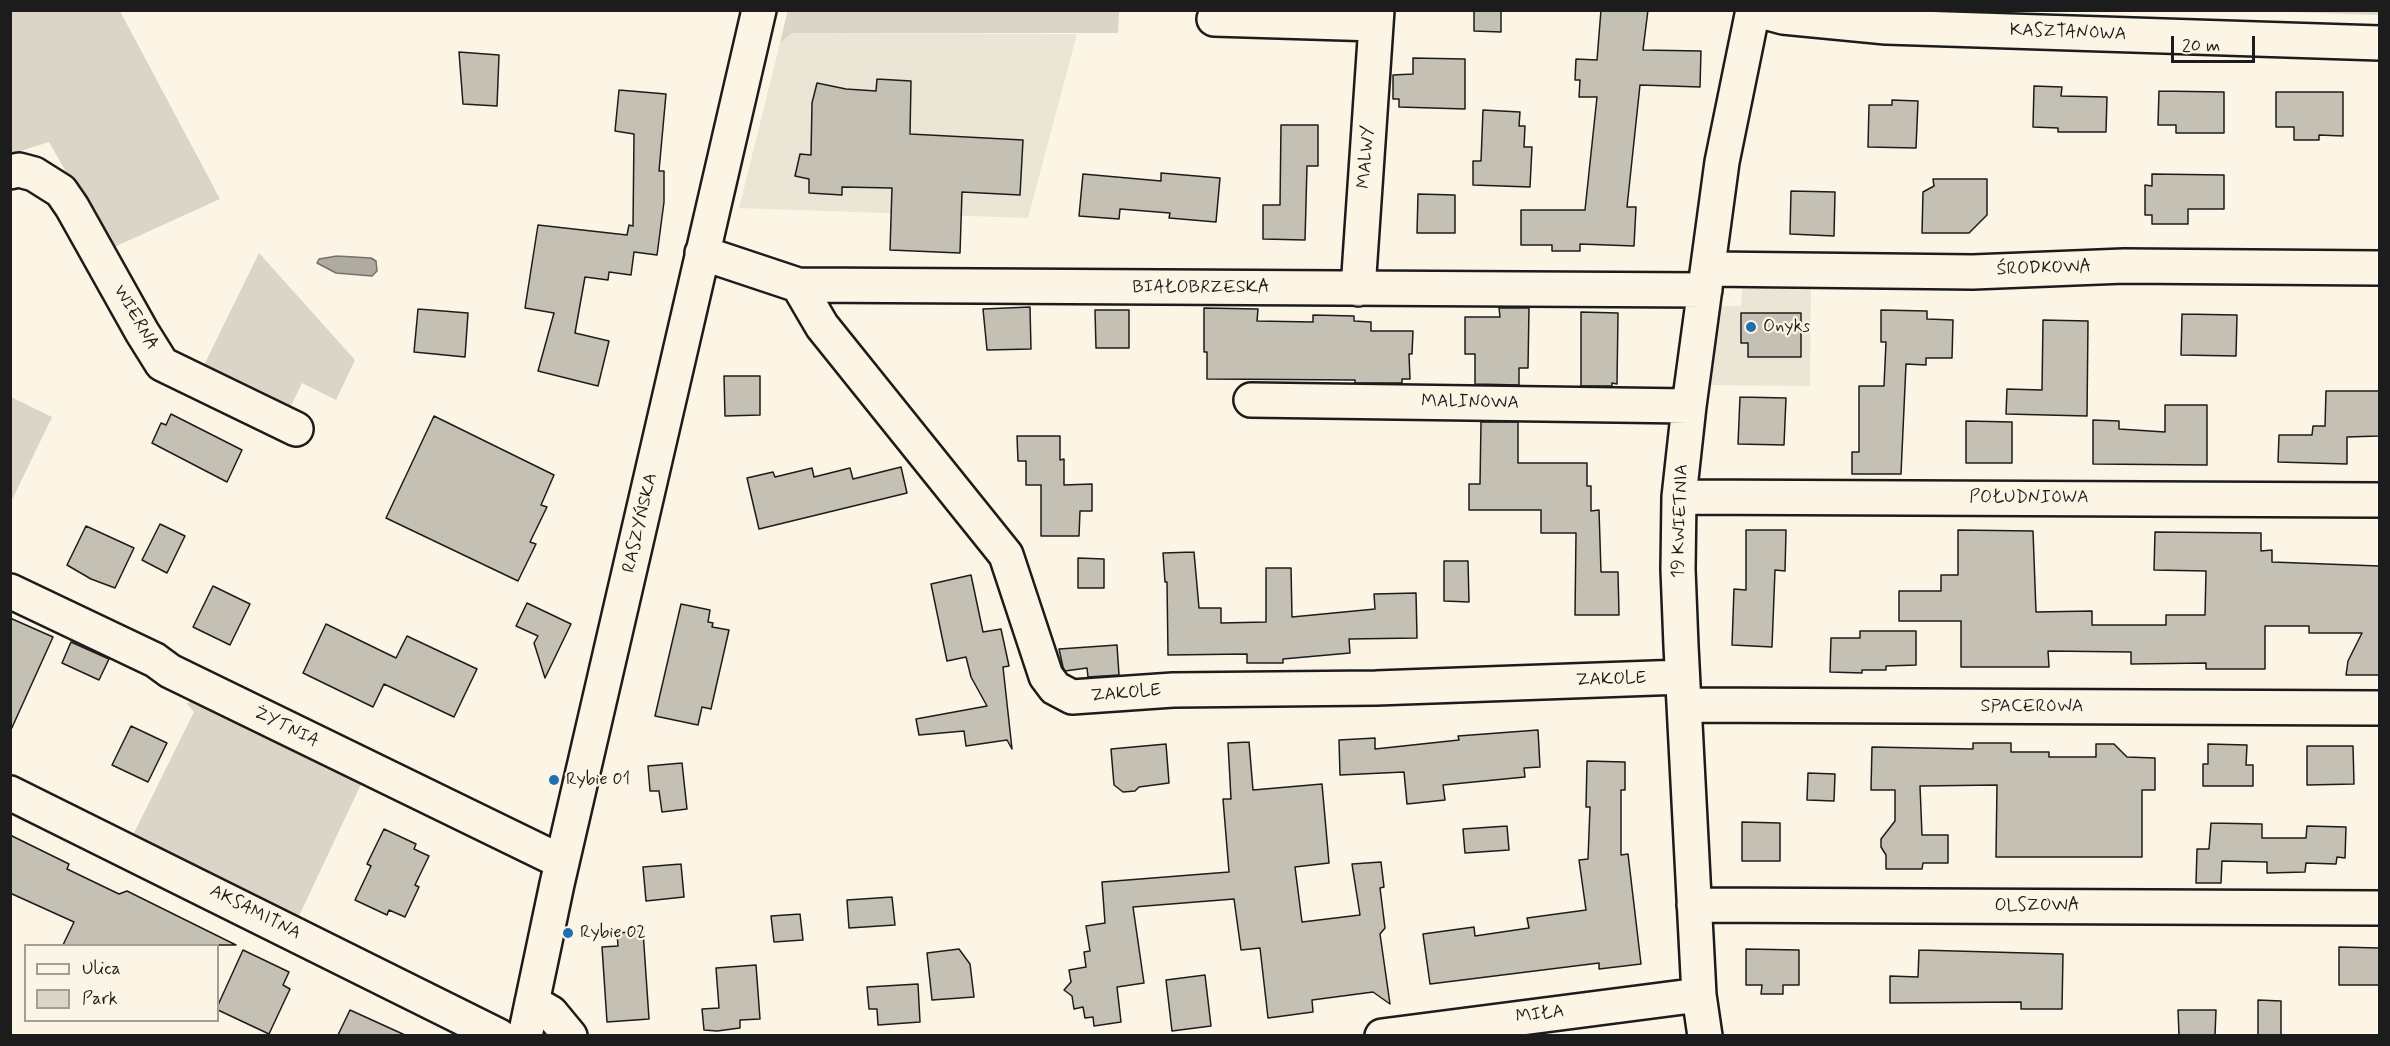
<!DOCTYPE html>
<meta charset="utf-8">
<style>
body{margin:0}
#map{position:relative;width:2390px;height:1046px;overflow:hidden;background:#fcf5e5;font-family:Mynerve,sans-serif}
canvas{display:block}
.frame{position:absolute;inset:0;border:12px solid #1c1c1c;pointer-events:none}
.legend{position:absolute;left:24px;top:944px;width:195px;height:78px;box-sizing:border-box;background:#fcf5e5;border:2px solid #a29e95;margin:0;padding:8px 10px;list-style:none;font-size:18px;color:#1c1c1c}
.legend li{display:flex;align-items:center;gap:12px;height:30px}
.legend b{width:30px;border:2px solid #a29e95}
.scale{position:absolute;left:2171px;top:36px;width:84px;height:27px;box-sizing:border-box;border:3px solid #1c1c1c;border-top:0;padding-left:8px;font-size:18px;line-height:21px;white-space:nowrap;color:#1c1c1c;-webkit-text-stroke:4px #fcf5e5;paint-order:stroke}
</style>
<div id="map">
<canvas width="2390" height="1046"></canvas>
<div class="frame"></div>
<ul class="legend">
<li><b style="height:8px;background:#fcf5e5"></b>Ulica</li>
<li><b style="height:16px;background:#dbd5c8"></b>Park</li>
</ul>
<div class="scale">20 m</div>
</div>
<script>
const c = document.querySelector('canvas').getContext('2d');
c.lineJoin = 'round';
function paint(path, color) {
  c.fillStyle = color;
  c.fill(path, 'evenodd');
}
function toPath(rows) {
  const path = new Path2D();
  for (const r of rows) {
    path.moveTo(r[0], r[1]);
    for (let i = 2; i < r.length; i += 2) path.lineTo(r[i], r[i + 1]);
  }
  return path;
}
function trace(path, color, width, dash) {
  c.strokeStyle = color;
  c.lineWidth = width;
  c.lineCap = dash ? 'butt' : 'round';
  c.setLineDash(dash || []);
  c.stroke(path);
}
function write(font, color, halo, rows, align = 'center') {
  c.font = font + ' Mynerve,sans-serif';
  c.lineWidth = 4.5;
  c.setLineDash([]);
  c.textBaseline = 'middle';
  c.strokeStyle = halo;
  c.fillStyle = color;
  for (const [text, x, y, turn = 0] of rows) {
    c.save();
    c.translate(x, y);
    c.rotate((+turn || 0) * Math.PI / 180);
    c.textAlign = isNaN(turn) ? turn : align;
    if (halo) c.strokeText(text, 0, 0);
    c.fillText(text, 0, 0);
    c.restore();
  }
}
paint(toPath([
 [791,33,1077,34,1028,218,739,208,780,43],
 [1743,281,1811,282,1810,386,1711,385,1722,306,1741,306]
]), '#ebe5d6');
paint(toPath([
 [788,10,1119,10,1119,11,1118,33,792,33,780,43],
 [2379,10,2379,15,2259,11,2259,10],
 [10,11,120,11,220,199,110,249,49,142,11,154],
 [259,253,355,360,336,400,302,383,291,406,204,365],
 [11,397,52,417,11,502],
 [197,695,364,778,299,916,132,837,194,712,187,704]
]), '#dbd5c8');
const water = toPath([
 [337,256,371,258,376,261,377,271,372,276,336,273,317,263,319,259,337,256]
]);
paint(water, '#b0aba1');
trace(water, '#75726c', 1.5);
const building = toPath([
 [1474,10,1501,10,1501,32,1474,31,1474,10],
 [1601,10,1648,10,1643,50,1701,51,1700,87,1640,85,1627,207,1636,207,1634,246,1580,244,1580,251,1552,251,1552,245,1521,245,1521,210,1585,210,1597,97,1579,97,1580,80,1575,80,1576,59,1597,60,1601,10],
 [459,52,499,55,497,106,463,104,459,52],
 [1413,58,1465,59,1465,109,1399,107,1399,99,1393,99,1393,75,1413,74,1413,58],
 [877,79,911,81,910,134,1023,140,1020,195,962,192,960,253,890,250,892,188,842,187,842,195,809,193,809,179,795,176,800,154,811,155,812,103,817,83,846,89,876,91,877,79],
 [2034,86,2062,87,2061,96,2107,97,2106,132,2058,132,2058,128,2033,127,2034,86],
 [619,90,666,94,659,171,664,171,664,202,657,255,634,252,631,275,609,272,608,280,585,277,575,333,609,341,598,386,538,371,554,313,525,308,538,225,627,235,629,225,633,226,634,134,615,131,619,90],
 [2159,91,2224,92,2224,133,2176,133,2176,125,2158,125,2159,91],
 [2276,92,2343,92,2343,136,2319,135,2319,140,2294,140,2294,127,2276,127,2276,92],
 [1892,100,1918,101,1916,148,1868,147,1869,105,1892,105,1892,100],
 [1483,110,1520,112,1519,126,1525,126,1524,147,1532,147,1530,187,1473,185,1473,161,1481,161,1483,110],
 [1281,125,1318,125,1318,166,1307,166,1305,240,1263,239,1263,205,1280,205,1281,125],
 [1161,173,1220,178,1216,222,1169,218,1170,213,1120,209,1119,219,1079,216,1083,174,1161,181,1161,173],
 [2152,174,2224,175,2224,209,2188,209,2188,224,2152,224,2152,215,2145,215,2145,185,2152,186,2152,174],
 [1933,179,1987,179,1987,215,1969,233,1922,233,1923,192,1934,186,1933,179],
 [1791,191,1835,192,1834,236,1790,234,1791,191],
 [1418,194,1455,195,1455,233,1417,233,1418,194],
 [1030,307,1031,349,987,350,983,309,1030,307],
 [1204,308,1258,309,1257,321,1313,322,1313,315,1354,316,1354,321,1371,322,1371,331,1413,331,1412,354,1409,354,1410,379,1402,379,1402,383,1355,383,1355,380,1207,379,1207,352,1204,352,1204,308],
 [1499,308,1529,308,1528,368,1519,368,1519,385,1475,384,1475,354,1465,354,1465,317,1500,317,1499,308],
 [418,309,468,313,465,357,414,352,418,309],
 [1095,310,1129,310,1129,348,1096,348,1095,310],
 [1881,310,1927,311,1927,319,1953,320,1952,358,1926,358,1926,365,1906,364,1901,474,1852,474,1852,452,1859,452,1859,386,1884,386,1886,342,1881,342,1881,310],
 [1581,312,1618,313,1617,384,1612,383,1612,386,1581,386,1581,312],
 [1741,313,1801,313,1801,357,1748,357,1748,343,1741,343,1741,313],
 [2182,314,2237,315,2236,356,2181,355,2182,314],
 [2043,320,2088,321,2087,416,2006,414,2007,389,2042,390,2043,320],
 [724,376,760,376,760,415,725,416,724,376],
 [2326,391,2379,391,2379,436,2347,437,2347,464,2278,462,2279,435,2312,435,2313,426,2325,426,2326,391],
 [1740,397,1786,398,1784,445,1738,444,1740,397],
 [2165,405,2207,405,2207,465,2093,464,2093,420,2119,421,2119,429,2165,432,2165,405],
 [171,414,242,450,227,482,152,443,161,423,166,425,171,414],
 [434,416,554,475,541,505,547,507,530,542,536,544,518,581,386,518,434,416],
 [1966,421,2012,422,2012,463,1966,463,1966,421],
 [1481,422,1518,422,1518,463,1587,463,1587,486,1591,486,1591,511,1599,510,1601,572,1618,572,1619,615,1575,615,1576,533,1541,533,1541,510,1469,510,1469,484,1480,484,1481,422],
 [1017,436,1060,436,1060,460,1064,459,1064,485,1092,484,1092,511,1080,511,1079,536,1041,536,1041,485,1026,485,1026,461,1018,461,1017,436],
 [901,467,907,493,759,529,747,478,773,472,775,477,812,468,814,477,850,468,853,479,901,467],
 [160,524,185,536,167,573,142,560,160,524],
 [86,526,134,548,115,588,91,579,67,565,86,526],
 [1746,530,1786,530,1785,571,1775,570,1772,647,1732,645,1734,589,1746,590,1746,530],
 [1958,530,2033,531,2036,612,2092,611,2092,625,2166,625,2166,615,2205,615,2206,571,2154,570,2155,532,2261,533,2261,551,2272,550,2272,562,2379,566,2379,675,2346,675,2348,661,2362,633,2309,633,2309,626,2265,626,2265,669,2206,669,2206,663,2131,664,2131,652,2048,651,2049,667,1961,667,1961,621,1899,621,1899,591,1941,591,1941,575,1958,575,1958,530],
 [1194,552,1199,608,1221,608,1221,623,1266,622,1266,568,1291,568,1292,617,1375,609,1374,594,1416,593,1417,638,1349,639,1350,653,1283,659,1283,663,1247,663,1247,654,1168,655,1167,582,1165,582,1163,553,1194,552],
 [1078,558,1104,559,1104,588,1078,588,1078,558],
 [1444,561,1468,561,1469,602,1444,601,1444,561],
 [971,575,983,632,1001,629,1009,666,1003,667,1012,749,1007,740,966,746,964,731,919,735,916,719,987,706,971,677,966,657,947,661,931,584,971,575],
 [213,586,250,604,230,645,193,627,213,586],
 [527,603,571,624,545,678,534,643,538,636,516,626,527,603],
 [681,604,710,610,708,622,713,623,712,627,729,630,711,709,702,707,698,725,655,716,681,604],
 [10,618,53,637,10,732,10,618],
 [326,624,396,658,407,636,477,669,454,717,384,684,373,707,303,673,326,624],
 [1860,631,1916,631,1916,665,1886,666,1886,670,1862,670,1862,673,1830,672,1831,638,1860,638,1860,631],
 [71,642,109,659,99,680,62,663,71,642],
 [1117,645,1119,675,1088,677,1087,668,1065,671,1063,667,1059,649,1117,645],
 [131,726,167,743,148,782,112,765,131,726],
 [1538,730,1540,767,1524,768,1525,777,1443,785,1445,800,1407,804,1404,772,1340,775,1339,740,1375,738,1375,749,1459,740,1458,736,1538,730],
 [1249,742,1253,790,1322,784,1329,863,1295,867,1302,922,1360,915,1352,864,1381,862,1384,887,1380,888,1385,928,1380,934,1390,1004,1373,992,1312,1000,1313,1012,1268,1018,1260,948,1241,950,1234,899,1133,907,1144,983,1117,987,1121,1022,1094,1026,1093,1017,1085,1018,1083,1007,1074,1009,1072,996,1064,990,1071,982,1069,970,1086,967,1084,952,1090,951,1086,926,1105,923,1102,882,1229,872,1223,799,1231,799,1228,743,1249,742],
 [1973,743,2011,743,2011,752,2049,752,2049,757,2096,757,2096,744,2114,744,2127,757,2155,758,2155,790,2142,790,2142,857,1996,857,1997,785,1920,786,1922,835,1948,835,1948,863,1923,863,1922,869,1886,869,1886,855,1881,847,1881,839,1895,821,1895,790,1871,790,1872,747,1973,749,1973,743],
 [1166,744,1169,783,1139,787,1135,791,1123,792,1114,785,1111,749,1166,744],
 [2208,744,2247,745,2246,765,2253,765,2253,786,2203,786,2203,764,2208,764,2208,744],
 [2307,746,2353,746,2354,784,2307,785,2307,746],
 [1587,761,1625,762,1625,790,1621,790,1621,855,1628,854,1641,964,1599,969,1599,963,1430,984,1423,934,1474,927,1475,936,1529,928,1527,918,1586,910,1579,860,1588,859,1590,807,1586,807,1587,761],
 [682,763,687,809,662,812,659,791,650,791,648,766,682,763],
 [1808,773,1835,774,1834,801,1807,800,1808,773],
 [1742,822,1780,823,1780,861,1742,861,1742,822],
 [2211,823,2262,824,2262,838,2306,838,2307,826,2346,827,2345,858,2337,857,2336,864,2306,863,2305,872,2267,873,2267,862,2222,861,2221,883,2196,883,2197,849,2209,849,2211,823],
 [1507,826,1509,850,1465,853,1463,829,1507,826],
 [384,829,416,844,414,849,429,856,415,885,419,887,405,917,389,910,387,915,355,900,371,866,367,864,384,829],
 [10,835,69,864,67,869,119,894,127,891,236,945,63,945,74,922,10,893,10,835],
 [681,864,684,897,646,901,643,867,681,864],
 [892,897,895,925,849,928,847,900,892,897],
 [800,914,803,940,774,942,771,916,800,914],
 [643,931,649,1019,607,1022,602,947,618,946,617,933,643,931],
 [2339,947,2379,948,2379,985,2339,985,2339,947],
 [959,949,970,964,974,997,932,1000,927,953,959,949],
 [1746,949,1799,950,1799,985,1783,985,1783,994,1761,994,1762,985,1746,985,1746,949],
 [243,950,289,972,283,985,290,989,269,1034,218,1010,218,1005,243,950],
 [1919,950,2063,954,2062,1009,2021,1009,2021,1002,1890,1003,1890,976,1918,977,1919,950],
 [756,965,760,1019,740,1020,740,1028,717,1031,704,1030,702,1009,719,1008,716,968,756,965],
 [1205,975,1211,1026,1172,1031,1166,980,1205,975],
 [918,984,920,1022,878,1025,877,1009,869,1009,867,987,918,984],
 [2258,1000,2281,1001,2281,1035,2258,1035,2258,1000],
 [350,1010,405,1035,338,1035,350,1010],
 [2178,1010,2216,1010,2215,1035,2179,1035,2178,1010]
]);
paint(building, '#c4c0b3');
trace(building, '#1c1c1c', 1.5);
const minor = toPath([
 [1757,10,1783,17,1886,27,2380,43],
 [1214,19,1376,24],
 [10,172,19,170,34,174,61,191,72,207,142,332,162,364,296,429],
 [702,253,798,285,1705,290],
 [1709,269,1973,272,2124,266,2380,268],
 [798,285,822,326,1006,555,1046,676,1055,688,1072,697,1173,690,1376,688,1682,677],
 [1358,289,1377,10],
 [1251,400,1689,406],
 [1679,497,2380,500],
 [10,591,155,660,170,671,562,862],
 [1684,705,2380,708],
 [10,793,499,1036],
 [1694,905,2380,908],
 [532,1002,551,1013,570,1036],
 [525,1036,557,884,759,10],
 [1382,1036,1699,995],
 [1705,1036,1699,995,1681,646,1678,569,1679,497,1689,406,1722,162,1753,10]
]);
trace(minor, '#1c1c1c', 38);
trace(minor, '#fcf5e5', 33);
for (const [x, y, r, color] of [
 [1751,327,6,"#1f6fb2"],
 [554,780,6,"#1f6fb2"],
 [568,933,6,"#1f6fb2"]
]) {
  const dot = new Path2D();
  dot.arc(x, y, r, 0, 2 * Math.PI);
  c.fillStyle = color;
  c.fill(dot);
  trace(dot, '#fcf5e5', 2);
}
write('18px', '#1c1c1c', '#fcf5e5', [
 ["KASZTANOWA",2068,33,2],
 ["MALWY",1367,157,-86],
 ["ŚRODKOWA",2044,269,-2],
 ["BIAŁOBRZESKA",1201,288],
 ["WIERNA",135,318,60],
 ["MALINOWA",1470,403,1],
 ["POŁUDNIOWA",2029,498],
 ["19 KWIETNIA",1681,521,-88],
 ["RASZYŃSKA",641,523,-77],
 ["ZAKOLE",1611,680,-2],
 ["ZAKOLE",1126,694,-5],
 ["SPACEROWA",2032,707],
 ["ŻYTNIA",286,728,26],
 ["OLSZOWA",2037,906],
 ["AKSAMITNA",255,913,27],
 ["MIŁA",1540,1015,-7]
]);
write('18px', '#1c1c1c', '#fcf5e5', [
 ["Onyks",1763,327],
 ["Rybie 01",566,780],
 ["Rybie 02",580,933]
], 'left');
</script>
